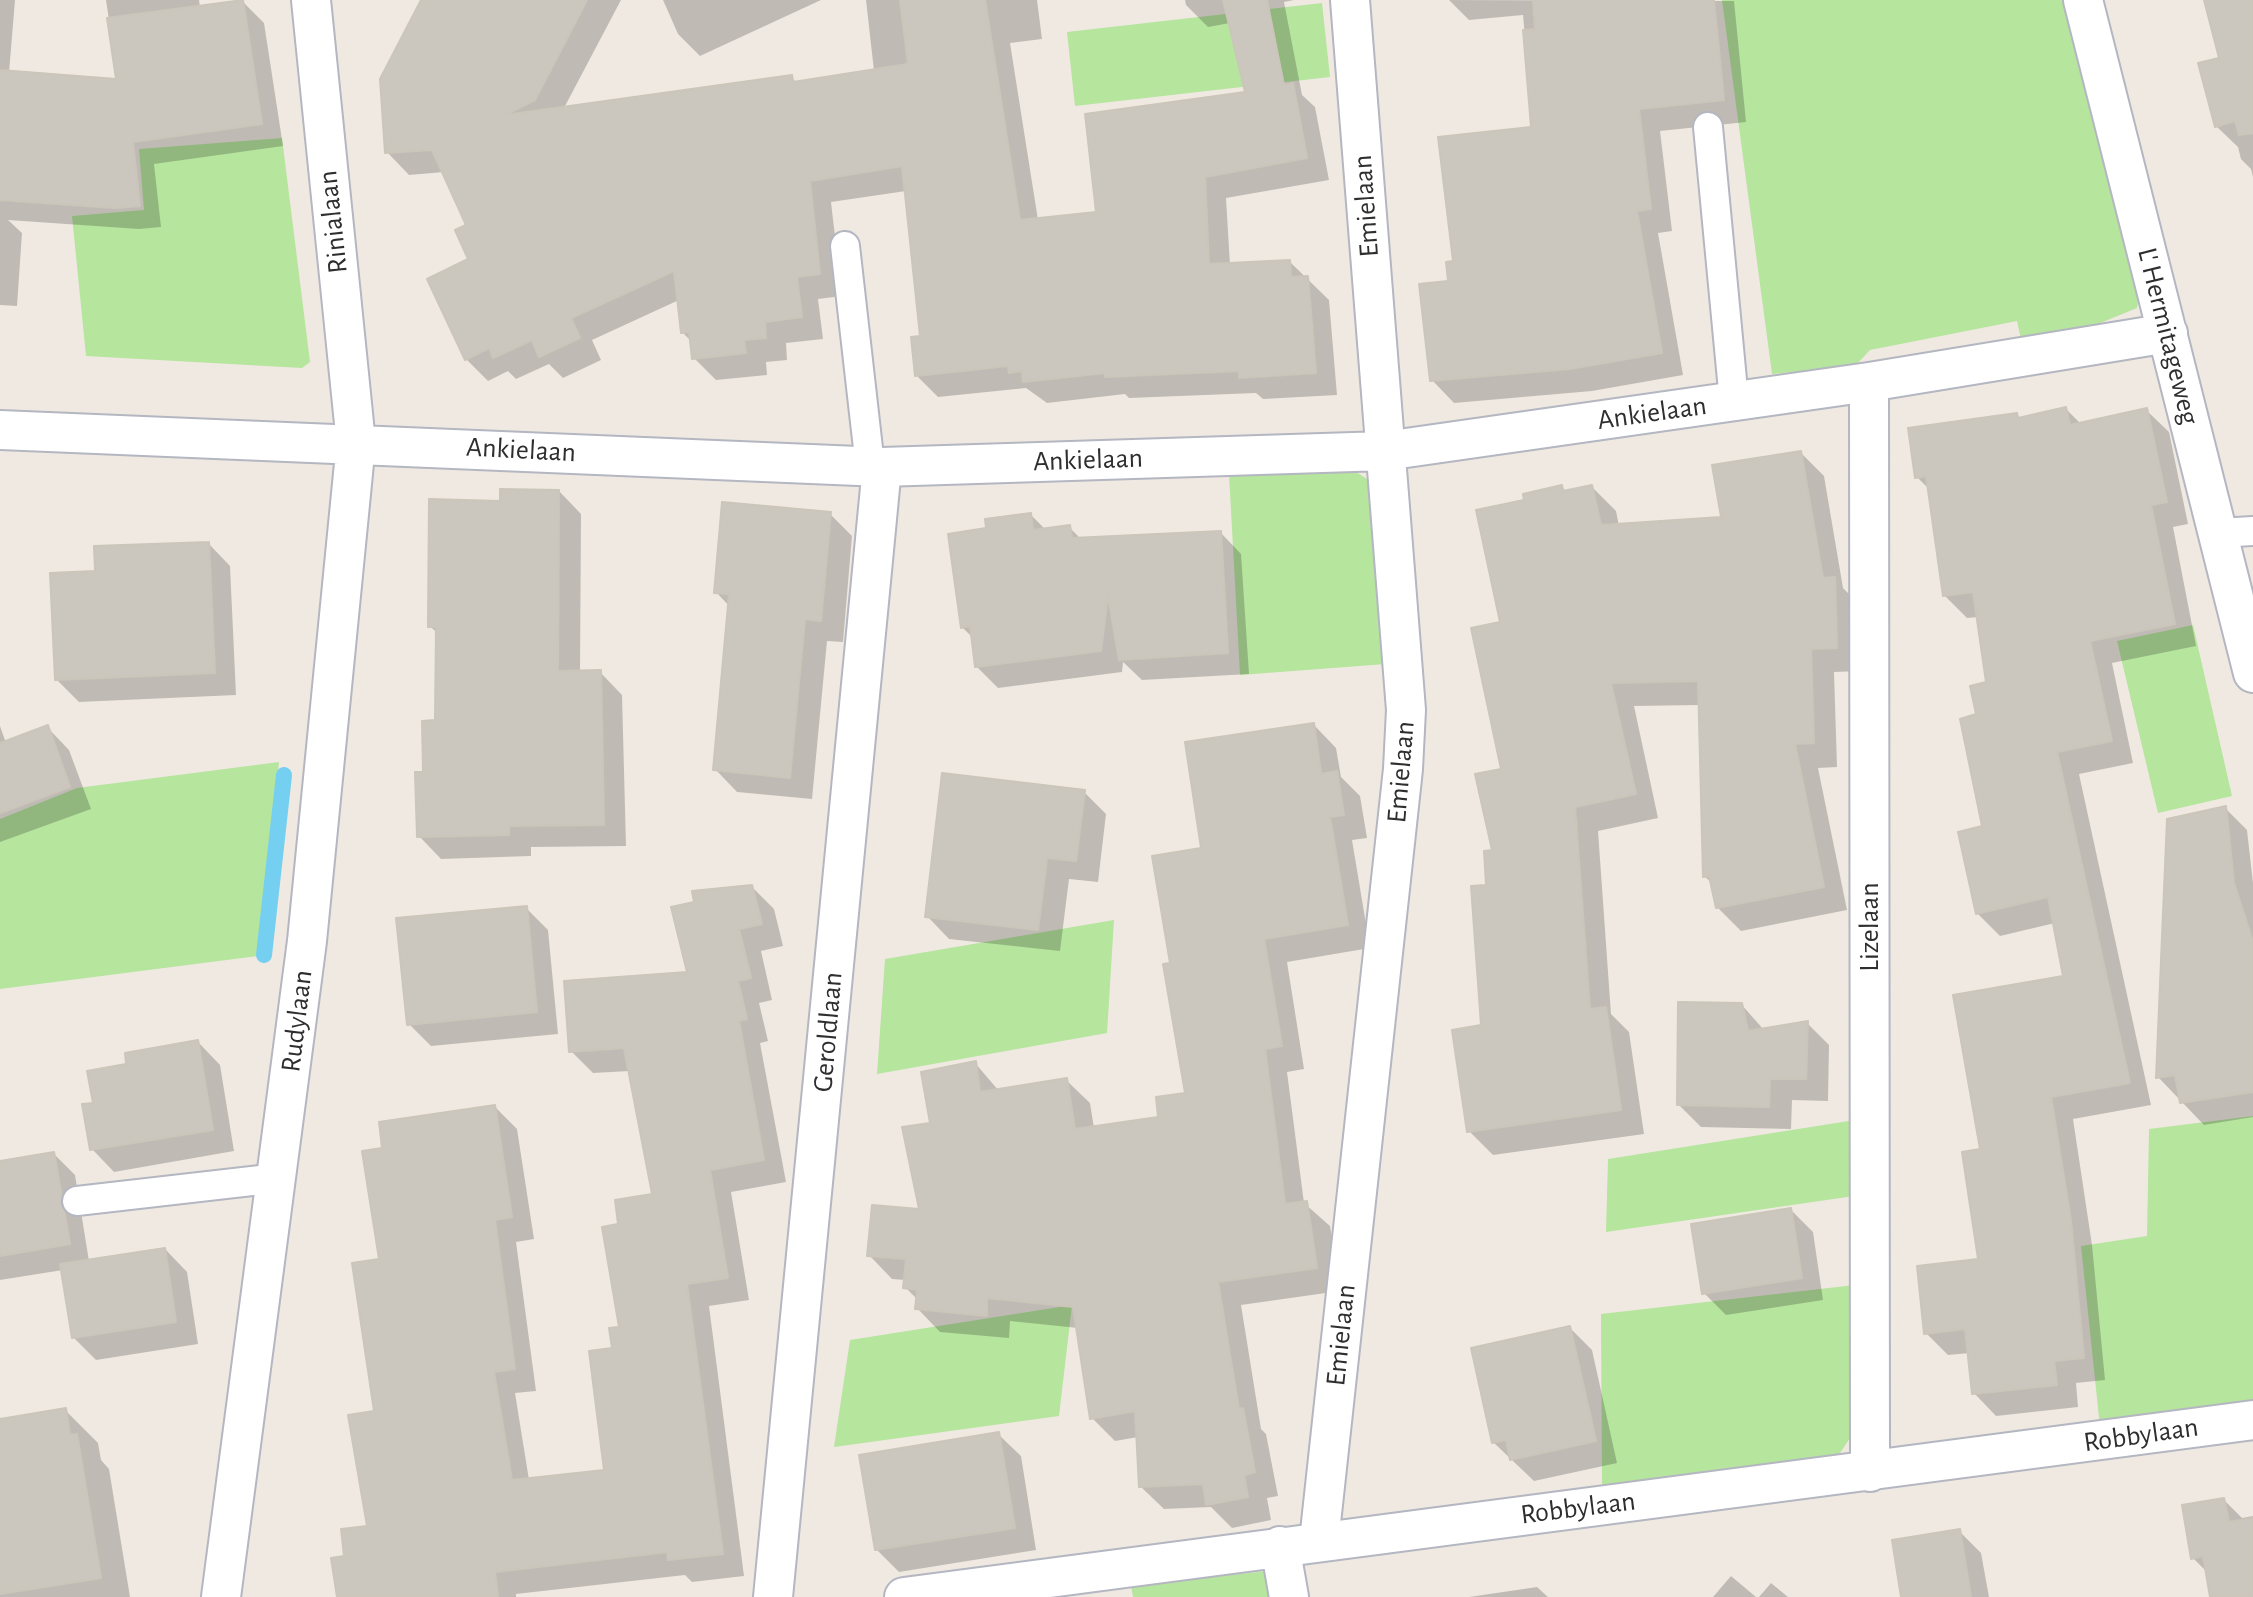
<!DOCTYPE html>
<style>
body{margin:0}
canvas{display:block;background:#efe9e1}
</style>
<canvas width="2253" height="1597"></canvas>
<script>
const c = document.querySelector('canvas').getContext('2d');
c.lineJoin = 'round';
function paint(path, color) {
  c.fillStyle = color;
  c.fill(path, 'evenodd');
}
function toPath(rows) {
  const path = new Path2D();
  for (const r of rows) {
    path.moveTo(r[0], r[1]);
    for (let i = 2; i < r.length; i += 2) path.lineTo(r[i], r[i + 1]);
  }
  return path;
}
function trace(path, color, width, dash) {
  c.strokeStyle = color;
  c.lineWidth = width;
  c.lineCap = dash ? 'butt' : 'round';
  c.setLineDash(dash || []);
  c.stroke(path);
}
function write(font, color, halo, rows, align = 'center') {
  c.font = font + ' "Alegreya Sans",sans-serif';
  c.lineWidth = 6;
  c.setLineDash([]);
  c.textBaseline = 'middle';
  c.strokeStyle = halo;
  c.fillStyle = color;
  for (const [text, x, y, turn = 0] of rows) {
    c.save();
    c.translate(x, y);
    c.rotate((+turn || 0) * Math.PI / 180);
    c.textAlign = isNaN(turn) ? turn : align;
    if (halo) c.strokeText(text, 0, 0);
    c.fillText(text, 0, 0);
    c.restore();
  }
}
paint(toPath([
 [1722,0,2065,0,2140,290,2137,308,2093,326,2021,339,2017,321,1870,350,1855,366,1772,374],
 [1322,3,1330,77,1075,106,1067,32],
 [282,138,310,362,302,368,86,356,72,216,144,210,139,149],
 [1338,470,1356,472,1367,479,1374,494,1386,664,1240,675,1229,474],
 [2193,625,2232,796,2158,813,2117,641],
 [279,762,258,956,0,989,0,819,77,788],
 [1114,920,1107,1033,877,1074,885,959],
 [2253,1116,2253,1406,2100,1427,2081,1246,2147,1236,2149,1129],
 [1855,1120,1854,1196,1606,1232,1608,1159],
 [1855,1285,1855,1418,1850,1438,1840,1453,1831,1458,1602,1487,1601,1314],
 [1072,1305,1059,1416,834,1447,850,1340],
 [1267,1571,1271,1597,1133,1597,1131,1586]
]), '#b6e59e');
paint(toPath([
 [0,0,15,0,9,73,118,81,106,0,199,0,200,7,242,1,264,23,283,146,154,164,161,227,139,229,8,220,22,233,17,306,0,305],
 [423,0,621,0,564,108,791,77,797,83,874,71,866,0,1037,0,1042,39,1010,43,1038,220,1097,214,1247,94,1230,23,1208,27,1186,5,1185,0,1294,0,1284,2,1302,95,1315,107,1329,180,1226,198,1230,265,1290,262,1329,300,1337,395,1263,399,1256,393,1129,398,1125,394,1047,403,1026,388,938,397,916,375,922,337,906,191,831,202,842,296,818,299,823,339,786,343,787,360,766,362,767,375,716,380,694,358,692,342,682,332,679,300,592,340,601,360,563,378,549,364,516,379,508,371,488,381,466,359,471,260,468,226,444,172,409,175,387,152],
 [663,0,821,0,700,56,678,34],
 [1449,0,1734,1,1746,122,1660,131,1672,231,1658,233,1683,375,1592,391,1454,403,1432,380,1455,263,1533,128,1523,15,1469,20],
 [2206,0,2253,0,2253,177,2251,169,2241,159,2238,147,2216,126,2221,59],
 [2066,409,2082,425,2146,410,2169,432,2188,524,2173,527,2196,646,2112,663,2133,763,2079,774,2151,1105,2073,1119,2092,1245,2105,1380,2076,1383,2078,1407,1996,1416,1974,1393,1970,1353,1948,1355,1926,1333,1980,1261,1982,1150,2065,977,2055,923,2000,936,1977,913,1984,827,1978,716,1988,684,1979,617,1967,618,1945,596,1930,490,1917,477,2017,415,2021,419],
 [1800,452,1824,476,1843,588,1858,603,1860,671,1834,672,1837,767,1818,768,1847,910,1741,931,1717,907,1713,884,1705,877,1701,705,1634,706,1658,818,1598,831,1611,1014,1629,1032,1644,1134,1493,1155,1469,1131,1483,1027,1488,886,1503,770,1502,624,1526,502,1562,487,1567,492,1592,487,1616,511,1619,526,1723,519],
 [559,491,581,514,580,673,600,672,622,695,626,846,531,847,531,856,441,859,419,836,425,774,437,722,438,634,430,626,501,502],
 [830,514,852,536,843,642,827,641,812,799,737,792,715,769,730,607,716,592],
 [1031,515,1046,530,1069,527,1082,540,1220,532,1241,554,1249,674,1142,680,1123,662,1122,672,998,688,977,667,973,638,962,627,988,530],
 [208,543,230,566,236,695,79,702,57,680,97,573],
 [1313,724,1336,748,1341,777,1360,796,1367,838,1352,840,1370,948,1287,962,1304,1069,1287,1072,1304,1203,1330,1226,1340,1291,1241,1305,1261,1429,1266,1434,1278,1496,1267,1498,1271,1520,1232,1528,1211,1507,1164,1509,1140,1486,1138,1437,1115,1441,1092,1418,1078,1328,1010,1321,1009,1338,940,1332,917,1308,918,1300,905,1287,906,1280,892,1279,869,1255,921,1211,932,1125,975,1063,999,1091,1066,1080,1090,1103,1094,1128,1160,1118,1187,1095,1172,964,1203,849],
 [0,726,6,743,47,727,69,750,91,809,0,842],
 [1084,792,1106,814,1098,882,1069,879,1060,951,949,939,927,916],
 [2225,808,2247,830,2253,883,2253,1117,2204,1125,2158,1077],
 [752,887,774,909,783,946,761,951,772,1000,759,1003,768,1041,760,1043,786,1182,731,1192,749,1300,709,1306,744,1576,692,1582,685,1575,516,1594,516,1597,339,1597,346,1557,369,1527,384,1150,495,1107,517,1129,534,1239,516,1242,536,1391,515,1393,529,1480,606,1471,614,1350,621,1329,620,1225,654,1196,630,1071,593,1073,571,1051,689,974],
 [526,908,548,930,558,1034,431,1046,409,1024],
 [1741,1004,1764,1030,1807,1023,1829,1045,1828,1101,1792,1100,1791,1129,1701,1127,1679,1105],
 [198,1042,220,1065,234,1151,114,1172,92,1149,96,1104,128,1066],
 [54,1154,75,1175,89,1261,165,1249,187,1272,198,1344,96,1360,74,1338,63,1270,0,1280,0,1163],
 [1791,1210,1813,1232,1823,1300,1726,1315,1704,1293],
 [1570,1328,1592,1350,1617,1463,1534,1481,1493,1442],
 [65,1410,98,1443,101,1460,109,1469,130,1597,0,1597,0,1421],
 [998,1434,1021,1456,1036,1550,899,1572,877,1550],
 [2224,1500,2242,1518,2253,1516,2253,1597,2211,1597,2207,1572,2193,1558],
 [1959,1531,1981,1553,1989,1597,1903,1597],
 [1731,1576,1756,1597,1713,1597],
 [1771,1583,1788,1597,1759,1597],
 [1537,1587,1548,1597,1469,1597]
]), '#0003');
trace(toPath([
 [264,955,284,775]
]), '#75cff0', 16);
const building = toPath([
 [243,0,262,124,133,142,140,206,116,208,0,200,0,70,116,79,107,18,243,0],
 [421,0,587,0,535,100,505,115,792,75,793,82,908,64,900,0,985,0,1020,220,1096,212,1085,114,1245,92,1223,0,1267,0,1284,85,1293,83,1307,158,1205,177,1209,264,1290,260,1291,277,1308,276,1316,373,1239,378,1239,371,1105,377,1105,373,1023,382,1022,371,1009,373,1008,366,915,376,911,337,920,336,902,166,810,181,820,274,797,277,802,317,765,322,766,338,744,340,746,353,692,359,689,332,681,333,674,271,571,318,580,338,539,357,532,340,493,358,489,348,465,360,427,279,468,259,455,230,466,225,432,150,385,153,380,79,421,0],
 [1533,0,1714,0,1724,100,1639,109,1651,209,1637,211,1662,353,1569,369,1430,381,1419,284,1448,281,1446,262,1453,261,1438,137,1531,127,1523,30,1535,29,1533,0],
 [2204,0,2253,0,2253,133,2239,135,2235,121,2215,127,2198,63,2219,58,2204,0],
 [2066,407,2070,425,2147,408,2167,502,2151,505,2175,624,2090,641,2112,741,2057,752,2130,1083,2051,1097,2071,1221,2084,1358,2054,1361,2057,1385,1972,1394,1965,1329,1924,1334,1917,1266,1978,1259,1962,1152,1980,1149,1953,995,2063,976,2048,897,1976,914,1958,832,1982,826,1960,719,1976,714,1970,686,1986,682,1973,592,1943,596,1926,476,1915,478,1908,428,2017,413,2018,418,2066,407],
 [1801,451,1823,578,1835,577,1837,648,1811,649,1814,743,1795,744,1824,887,1716,908,1709,876,1703,877,1698,681,1611,683,1636,794,1575,807,1590,1009,1606,1007,1621,1110,1467,1132,1452,1030,1481,1025,1471,886,1486,885,1484,851,1492,850,1475,774,1501,769,1471,628,1500,622,1476,510,1524,500,1523,494,1562,485,1563,491,1592,485,1601,525,1721,517,1712,465,1801,451],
 [500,489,559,490,558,671,601,670,604,825,509,826,509,835,417,837,415,772,423,772,422,721,435,720,436,627,428,627,429,499,500,501,500,489],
 [722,502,831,512,821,621,805,619,790,778,713,770,729,594,714,593,722,502],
 [1031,513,1033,530,1070,525,1072,538,1221,531,1228,653,1119,660,1108,596,1101,651,975,667,970,626,961,628,948,534,986,528,985,519,1031,513],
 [209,542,215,673,55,680,50,573,95,571,94,546,209,542],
 [1314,723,1321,774,1337,771,1344,815,1330,817,1348,925,1264,939,1282,1046,1265,1049,1285,1204,1307,1201,1317,1268,1218,1282,1239,1409,1243,1408,1255,1472,1244,1475,1248,1497,1206,1505,1203,1484,1139,1487,1135,1411,1090,1419,1073,1307,987,1298,987,1316,915,1309,917,1290,903,1288,906,1259,867,1256,872,1205,919,1209,902,1127,930,1123,921,1072,976,1061,980,1092,1067,1078,1075,1129,1158,1117,1156,1097,1185,1093,1163,964,1170,963,1152,856,1201,848,1185,742,1314,723],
 [48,725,70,787,0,813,0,743,48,725],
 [942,773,1085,790,1076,861,1047,858,1038,930,925,917,942,773],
 [2226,806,2234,883,2253,942,2253,1092,2180,1103,2175,1075,2156,1078,2167,819,2226,806],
 [752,885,762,924,739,929,751,978,738,981,747,1019,739,1021,764,1160,710,1170,728,1278,687,1284,723,1554,668,1560,667,1552,495,1572,498,1597,337,1597,331,1558,344,1556,341,1529,367,1526,348,1415,374,1411,352,1263,379,1259,362,1151,382,1148,379,1122,495,1105,512,1217,495,1220,515,1369,494,1372,512,1480,604,1470,589,1351,612,1348,609,1328,619,1327,602,1227,618,1224,615,1200,652,1194,624,1048,569,1052,564,981,687,972,671,907,694,902,692,891,752,885],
 [527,906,537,1012,407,1025,396,918,527,906],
 [1678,1002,1742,1003,1748,1031,1808,1021,1806,1079,1770,1079,1769,1107,1677,1105,1678,1002],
 [198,1040,213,1130,90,1150,82,1104,93,1103,87,1071,126,1064,125,1053,198,1040],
 [54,1152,70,1244,0,1256,0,1161,54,1152],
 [1791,1208,1802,1278,1702,1294,1691,1224,1791,1208],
 [165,1248,176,1322,72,1338,60,1264,165,1248],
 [1570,1326,1596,1441,1510,1460,1506,1440,1492,1443,1471,1348,1570,1326],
 [66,1408,70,1435,77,1434,101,1578,0,1594,0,1419,66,1408],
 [999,1432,1015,1528,875,1550,859,1455,999,1432],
 [2224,1498,2229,1522,2253,1518,2253,1597,2210,1597,2203,1556,2191,1559,2182,1505,2224,1498],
 [1960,1529,1971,1597,1901,1597,1892,1540,1960,1529]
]);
paint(building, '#cbc7bf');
trace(building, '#cbc5ba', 2);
const lane = toPath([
 [1708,127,1734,401],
 [845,246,870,466],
 [2218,533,2253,531],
 [77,1201,278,1178]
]);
const street = toPath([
 [2083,0,2253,673],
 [1869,382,1870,1472],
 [0,430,882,467,1385,451,1869,382,2168,333],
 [1319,1541,1403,769,1406,710,1350,0],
 [1280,1546,1289,1597],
 [221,1597,307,941,356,443,311,0],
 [773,1597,882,467],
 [904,1597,2253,1420]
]);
trace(lane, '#b4b7c1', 32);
trace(street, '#b4b7c1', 42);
trace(lane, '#fff', 28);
trace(street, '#fff', 38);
write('28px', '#2e2e2e', '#fff', [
 ["Emielaan",1366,206,-94],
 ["Rinialaan",333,222,-96],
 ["L' Hermitageweg",2168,336,76],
 ["Ankielaan",1652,413,-8],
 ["Ankielaan",521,450,3],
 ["Ankielaan",1088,460,-2],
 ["Emielaan",1401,772,-85],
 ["Lizelaan",1870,927,-90],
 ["Rudylaan",297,1021,-83],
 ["Geroldlaan",828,1032,-85],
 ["Emielaan",1341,1335,-84],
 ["Robbylaan",2141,1435,-8],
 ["Robbylaan",1578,1508,-7]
]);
</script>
